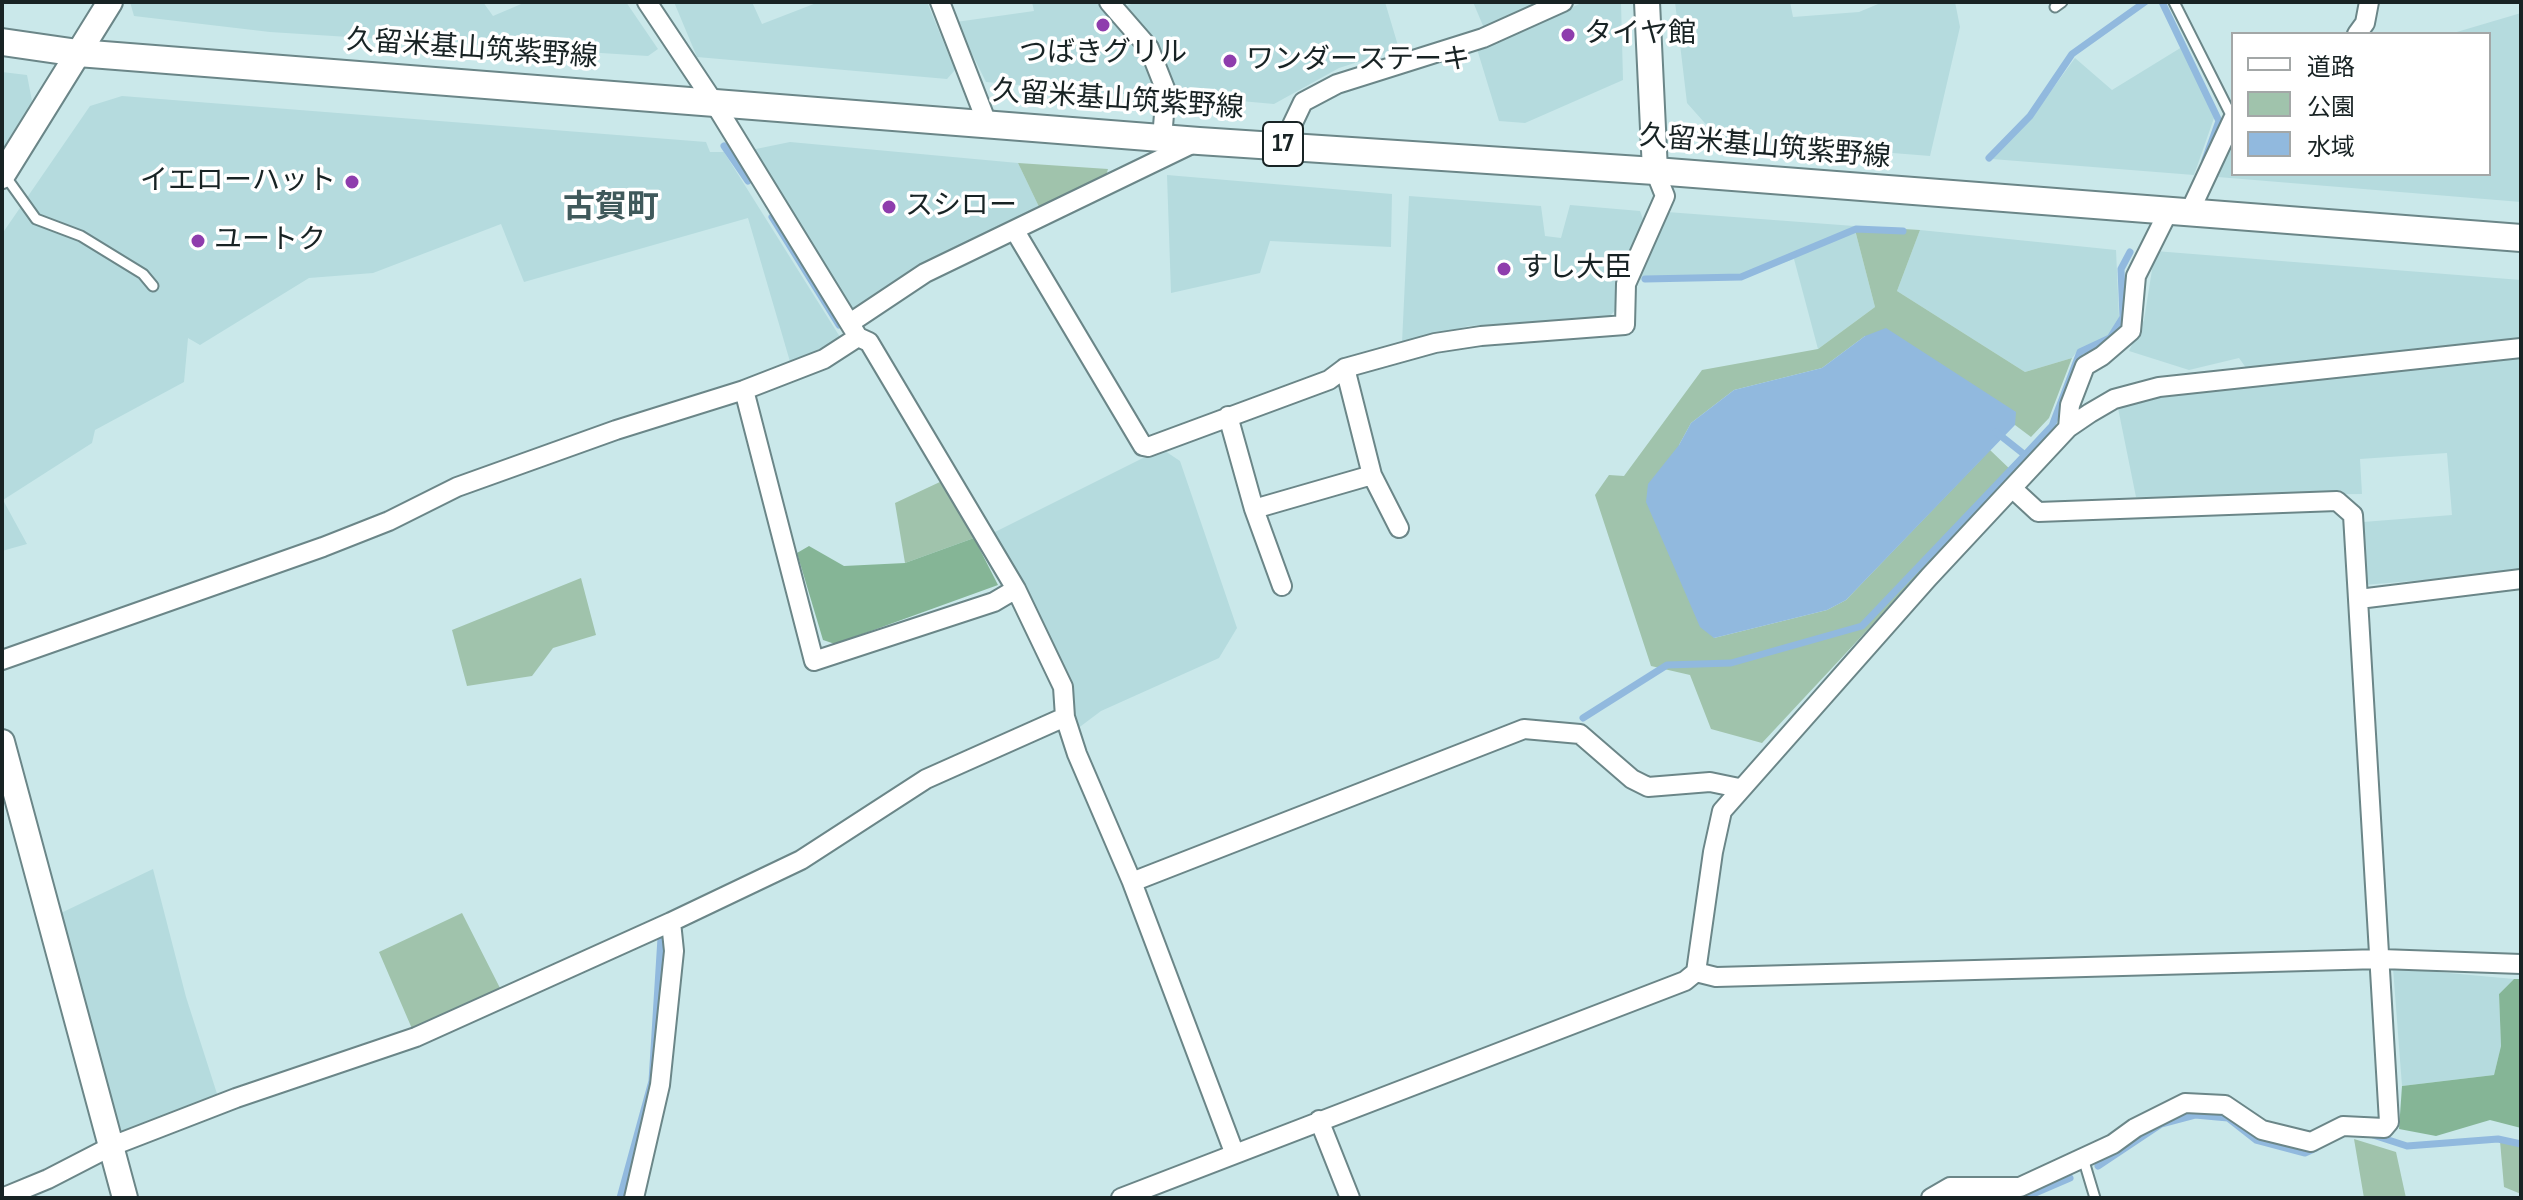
<!DOCTYPE html>
<meta charset="utf-8">
<style>
body{margin:0}
#map{position:relative;width:2523px;height:1200px;overflow:hidden;background:#cae8ea;font-family:"Sofia Sans Condensed","Noto Sans JP",sans-serif}
canvas{display:block}
.frame{position:absolute;inset:0;border:4px solid #182324;pointer-events:none}
.legend{position:absolute;left:2231px;top:32px;width:260px;height:144px;box-sizing:border-box;background:#fff;border:2px solid #a3a7a7;margin:0;padding:10px 14px;list-style:none;font-size:24px;color:#182324}
.legend li{display:flex;align-items:center;gap:16px;height:40px}
.legend b{width:40px;border:2px solid #a3a7a7}
</style>
<div id="map">
<canvas width="2523" height="1200"></canvas>
<div class="frame"></div>
<ul class="legend">
<li><b style="height:10px;background:#fff"></b>道路</li>
<li><b style="height:22px;background:#a0c3ac"></b>公園</li>
<li><b style="height:22px;background:#91b9de"></b>水域</li>
</ul>
</div>
<script>
const c = document.querySelector('canvas').getContext('2d');
c.lineJoin = 'round';
function paint(path, color) {
  c.fillStyle = color;
  c.fill(path, 'evenodd');
}
function toPath(rows) {
  const path = new Path2D();
  for (const r of rows) {
    path.moveTo(r[0], r[1]);
    for (let i = 2; i < r.length; i += 2) path.lineTo(r[i], r[i + 1]);
  }
  return path;
}
function trace(path, color, width, dash) {
  c.strokeStyle = color;
  c.lineWidth = width;
  c.lineCap = dash ? 'butt' : 'round';
  c.setLineDash(dash || []);
  c.stroke(path);
}
function write(font, color, halo, rows, align = 'center') {
  c.font = font + ' "Sofia Sans Condensed","Noto Sans JP",sans-serif';
  c.lineWidth = 7;
  c.setLineDash([]);
  c.textBaseline = 'middle';
  c.strokeStyle = halo;
  c.fillStyle = color;
  for (const [text, x, y, turn = 0] of rows) {
    c.save();
    c.translate(x, y);
    c.rotate((+turn || 0) * Math.PI / 180);
    c.textAlign = isNaN(turn) ? turn : align;
    if (halo) c.strokeText(text, 0, 0);
    c.fillText(text, 0, 0);
    c.restore();
  }
}
paint(toPath([
 [130,2,483,2,493,16,526,2,626,2,658,49,648,56,270,32,134,16],
 [674,2,752,2,762,24,819,2,927,2,955,70,947,79,697,57],
 [1032,2,1103,2,1144,54,1157,97,986,82,956,22,1034,11],
 [1135,2,1385,2,1399,49,1339,68,1274,104,1174,95,1160,54,1125,7],
 [1473,2,1540,2,1484,28],
 [1584,2,1621,2,1623,80,1525,123,1499,121,1477,49],
 [1675,2,1790,2,1793,17,1859,12,1883,2,1955,2,1960,27,1930,156,1719,139,1687,103],
 [2521,13,2521,202,2218,177,2233,140,2233,174,2489,174,2489,34,2450,34],
 [2182,47,2214,118,2194,175,1992,159,2032,117,2075,58,2112,90],
 [2,72,27,75,32,101,2,151],
 [122,96,706,142,710,152,724,152,840,337,791,365,748,218,524,282,501,224,373,273,309,278,200,345,188,338,184,382,95,430,92,443,3,500,27,544,2,551,2,234,90,106],
 [790,142,1018,163,1041,211,855,313,751,150],
 [1167,175,1392,194,1391,247,1270,241,1260,273,1171,293],
 [1409,196,1541,206,1545,236,1561,238,1570,205,1640,211,1644,222,1619,306,1608,318,1469,326,1402,343],
 [1667,212,1854,226,1875,307,1818,349,1794,259,1737,279,1635,280],
 [1920,230,2116,250,2119,317,2108,336,2078,350,2072,358,2025,372,1897,291],
 [2155,251,2521,280,2521,340,2249,372,2239,358,2189,370,2129,351,2144,320],
 [2521,357,2521,572,2364,585,2363,522,2452,515,2447,453,2360,459,2362,494,2136,497,2118,408,2172,391],
 [1165,451,1180,461,1237,628,1219,658,1101,711,1077,729,1071,694,993,533,1143,458],
 [153,869,186,997,219,1100,120,1133,61,913],
 [2393,968,2514,979,2499,994,2501,1046,2494,1075,2402,1086]
]), '#b5dbde');
paint(toPath([
 [1018,163,1108,169,1105,179,1041,211],
 [1854,226,1920,230,1897,291,2025,372,2072,358,2049,418,2031,437,2015,425,2015,412,1865,336,1822,368,1734,390,1691,423,1679,445,1714,638,1827,610,1846,600,1990,450,2014,473,1762,743,1711,729,1690,675,1651,666,1595,495,1609,475,1624,476,1702,370,1818,349,1875,307],
 [942,481,974,538,905,563,895,503],
 [581,578,596,635,553,648,532,676,467,686,452,630],
 [462,913,500,988,413,1031,379,952],
 [2354,1139,2396,1152,2406,1198,2364,1198],
 [2500,1141,2521,1147,2521,1194,2504,1187]
]), '#a0c3ac');
paint(toPath([
 [974,538,998,585,835,644,823,640,797,553,809,546,844,566,905,563],
 [2514,979,2521,979,2521,1128,2490,1120,2436,1136,2399,1129,2402,1086,2494,1075,2501,1046,2499,994]
]), '#85b596');
paint(toPath([
 [1886,328,2016,412,2015,425,1846,600,1827,610,1714,638,1700,627,1646,502,1648,484,1679,445,1691,423,1734,390,1822,368,1865,336]
]), '#91b9de');
trace(toPath([
 [2162,2,2219,121,2205,160],
 [724,146,748,181],
 [1989,158,2030,116,2072,54,2145,2],
 [772,217,839,325],
 [1645,279,1741,277,1856,229,1903,231],
 [1996,432,2025,455,2052,426,2080,352,2110,338,2123,317,2121,269,2130,252],
 [1583,718,1667,665,1731,663,1862,626,2025,455],
 [2373,1135,2407,1146,2498,1139,2521,1144],
 [2098,1166,2161,1124,2195,1115,2228,1118,2256,1140,2305,1153,2316,1148],
 [620,1198,652,1081,661,938],
 [2009,1198,2026,1197,2070,1178]
]), '#91b9de', 7);
const lane = toPath([
 [2174,2,2233,119],
 [2055,7,2062,2],
 [6,177,36,219,81,236,143,274,153,286],
 [2083,1158,2095,1198]
]);
const street = toPath([
 [647,2,713,101,858,337,869,342,1016,589,1063,687,1065,717,1077,754,1132,882,1234,1152],
 [940,2,987,123],
 [1109,2,1149,48,1166,91,1162,138],
 [2357,34,2365,23,2369,2],
 [1283,144,1303,102,1337,84,1483,38,1563,2],
 [2189,213,2233,119],
 [1015,231,1143,446,1148,447,1329,380,1345,368,1435,343,1481,336,1625,325,1626,284,1665,196,1655,171],
 [850,323,925,273,1198,141],
 [1345,368,1372,475,1399,528],
 [744,390,814,661,994,602,1016,589],
 [1228,416,1254,509,1282,586],
 [2068,428,2070,405,2085,366,2102,356,2131,331,2136,276,2168,212],
 [1254,509,1372,475],
 [2359,599,2521,579],
 [2,660,323,547,389,521,457,487,616,430,744,390,824,359,858,337],
 [1132,882,1524,729,1580,734,1632,779,1648,787,1710,782,1739,788],
 [1696,972,1716,977,2381,959,2521,964],
 [1319,1120,1350,1198],
 [2,1198,48,1179,112,1146,236,1098,416,1037,671,922],
 [634,1198,660,1085,674,951,671,922,801,860,926,779,1065,717],
 [1121,1198,1685,981,1696,972,1713,852,1722,811,1929,577,2068,428,2090,413,2114,399,2159,387,2521,348],
 [1931,1198,1950,1187,2020,1187,2113,1144,2135,1128,2185,1103,2225,1105,2262,1130,2311,1142,2343,1126,2384,1128,2389,1122,2353,515,2337,501,2038,512,2012,488]
]);
const secondary = toPath([
 [1647,2,1655,171],
 [2,176,110,2],
 [2,742,125,1198]
]);
const primary = toPath([
 [2,42,78,53,1199,141,1655,171,2521,238]
]);
trace(lane, '#6b8688', 13);
trace(street, '#6b8688', 22);
trace(secondary, '#6b8688', 28);
trace(primary, '#6b8688', 30);
trace(lane, '#fff', 9);
trace(street, '#fff', 18);
trace(secondary, '#fff', 24);
trace(primary, '#fff', 26);
for (const [x, y, r, color] of [
 [1103,25,8,"#8e3dad"],
 [1568,35,8,"#8e3dad"],
 [1230,61,8,"#8e3dad"],
 [352,182,8,"#8e3dad"],
 [889,207,8,"#8e3dad"],
 [198,241,8,"#8e3dad"],
 [1504,269,8,"#8e3dad"]
]) {
  const dot = new Path2D();
  dot.arc(x, y, r, 0, 2 * Math.PI);
  c.fillStyle = color;
  c.fill(dot);
  trace(dot, '#fff', 3);
}
for (const [x, y, w] of [
 [1283,144,40]
]) {
  const box = new Path2D();
  box.roundRect(x - w / 2, y - 22, w, 44, 6);
  c.fillStyle = '#fff';
  c.fill(box);
  trace(box, '#182324', 2);
}
write('bold 26px', '#182324', null, [
 ["17",1283,144]
]);
write('28px', '#182324', '#fff', [
 ["タイヤ館",1584,35],
 ["つばきグリル",1103,54,"center"],
 ["ワンダーステーキ",1246,61],
 ["イエローハット",336,182,"right"],
 ["スシロー",905,207],
 ["ユートク",214,241],
 ["すし大臣",1520,269]
], 'left');
write('28px', '#182324', '#fff', [
 ["久留米基山筑紫野線",472,50,4],
 ["久留米基山筑紫野線",1118,101,4],
 ["久留米基山筑紫野線",1765,148,5]
]);
write('bold 32px', '#3f595b', '#fff', [
 ["古賀町",611,209]
]);
</script>
